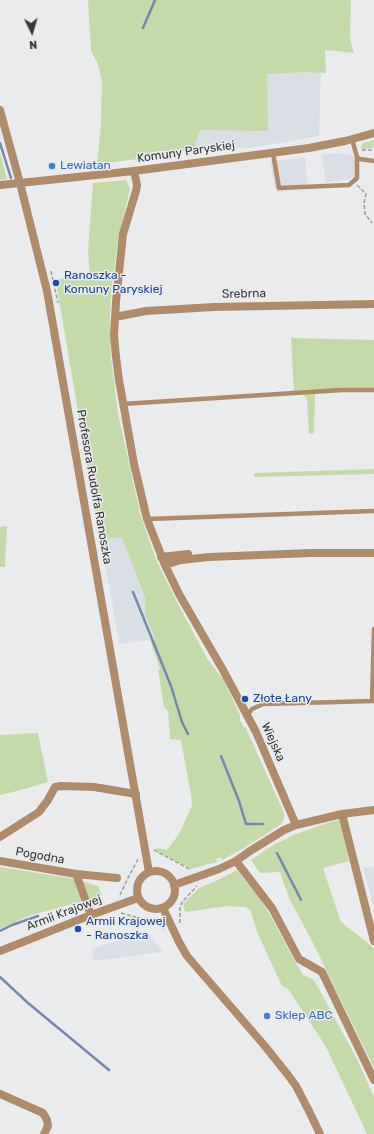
<!DOCTYPE html>
<meta charset="utf-8">
<style>
body{margin:0}
#map{position:relative;width:374px;height:1134px;overflow:hidden;background:#eaebed;font-family:Rubik,sans-serif}
canvas{display:block}
.north{position:absolute;left:12px;top:12px;width:40px;height:40px;-webkit-text-stroke:3px #eaebed;paint-order:stroke;rotate:175deg;font-size:11px;font-weight:700;line-height:16px;text-align:center;color:#373738}
.north::after{content:'';display:block;margin:auto;width:14px;height:18px;background:#373738;clip-path:polygon(50% 0,100% 100%,50% 72%,0 100%)}
</style>
<div id="map">
<canvas width="374" height="1134"></canvas>
<div class="north">N</div>
</div>
<script>
const c = document.querySelector('canvas').getContext('2d');
c.lineJoin = 'round';
function paint(path, color) {
  c.fillStyle = color;
  c.fill(path, 'evenodd');
}
function toPath(rows) {
  const path = new Path2D();
  for (const r of rows) {
    if (r.length === 3) {
      path.moveTo(r[0] + r[2], r[1]);
      path.arc(r[0], r[1], r[2], 0, 2 * Math.PI);
      continue;
    }
    path.moveTo(r[0], r[1]);
    for (let i = 2; i < r.length; i += 2) path.lineTo(r[i], r[i + 1]);
  }
  return path;
}
function trace(path, color, width, dash) {
  c.strokeStyle = color;
  c.lineWidth = width;
  c.lineCap = dash ? 'butt' : 'round';
  c.setLineDash(dash || []);
  c.stroke(path);
}
function write(font, color, halo, rows, align = 'center') {
  c.font = font + ' Rubik,sans-serif';
  c.lineWidth = 3;
  c.setLineDash([]);
  c.textBaseline = 'middle';
  c.strokeStyle = halo;
  c.fillStyle = color;
  for (const [text, x, y, turn = 0] of rows) {
    c.save();
    c.translate(x, y);
    c.rotate((+turn || 0) * Math.PI / 180);
    c.textAlign = isNaN(turn) ? turn : align;
    if (halo) c.strokeText(text, 0, 0);
    c.fillText(text, 0, 0);
    c.restore();
  }
}
paint(toPath([
 [321,71,319,136,251,148,193,149,198,127,265,74],
 [338,153,353,155,355,158,355,174,353,178,347,180,326,182,322,155],
 [305,157,308,188,276,192,270,162],
 [122,537,145,598,145,614,155,639,119,644,111,594,100,540],
 [374,867,374,909,363,868],
 [147,931,163,952,94,961,92,949]
]), '#dadfe6');
paint(toPath([
 [88,0,351,0,350,39,354,53,325,50,326,73,306,72,267,74,268,131,200,130,193,151,158,151,150,153,147,158,97,164,101,124,102,81,98,64,91,51],
 [374,140,373,148,361,149,362,144,363,143],
 [0,152,7,179,0,180],
 [126,180,130,189,118,240,111,293,110,319,111,357,118,414,141,517,157,562,177,602,208,660,223,679,240,715,240,720,243,726,246,728,284,813,284,819,280,825,244,848,222,860,221,857,216,859,217,862,194,868,191,869,157,851,156,848,167,850,179,834,192,806,191,795,181,740,170,739,168,711,164,707,158,669,160,669,150,640,155,639,145,614,145,598,122,537,100,540,57,288,59,287,57,279,90,276,88,251,93,183],
 [291,338,374,340,374,392,345,392,315,394,314,433,309,434,307,400,303,394,294,394],
 [374,469,374,474,254,477,254,473],
 [7,526,5,567,0,567,0,527],
 [38,733,48,782,17,791,0,795,0,735],
 [339,820,342,825,349,861,323,868,341,922,374,948,374,1068,314,945,289,898,280,872,260,873,251,860,275,844,296,834,324,824],
 [0,867,69,878,98,886,102,896,28,916,0,929],
 [237,870,260,899,273,920,292,956,303,975,314,980,357,1059,374,1097,374,1134,367,1134,326,1047,289,990,282,986,257,932,251,911,246,907,228,906,185,912,183,904,199,888,220,879]
]), '#c4dba9');
trace(toPath([
 [143,28,155,0],
 [0,143,11,178],
 [133,592,171,686,182,722,188,734],
 [221,756,239,801,246,824,263,824],
 [277,853,301,900],
 [0,931,12,925,38,916],
 [0,977,28,1003,109,1070]
]), '#738aae', 2.5);
trace(toPath([
 [362,150,374,150],
 [357,185,366,194,364,203,365,214,372,223],
 [51,271,58,303],
 [154,850,191,870],
 [120,895,127,880,138,859],
 [121,913,160,924,164,931],
 [180,923,180,906,183,901,197,886]
]), '#9c9d9f', 1.5, [4, 2]);
trace(toPath([
 [352,139,357,157,360,159,374,161],
 [273,153,279,188,349,185,357,178,357,157],
 [123,404,341,390,374,390],
 [147,519,374,511],
 [372,701,374,629],
 [247,716,252,709,263,704,374,701]
]), '#af8b6a', 4.5);
trace(toPath([
 [134,171,137,185,136,191,123,234,116,302,114,335,116,357,119,380,134,464,147,519,165,565,179,594,223,670,256,732,296,825],
 [0,185,20,183],
 [115,317,146,311,214,307,374,304],
 [161,557,188,554],
 [165,565,181,560,209,557,311,553,374,553],
 [342,814,374,941],
 [0,837,39,812,48,800,55,787,61,786,94,787,136,794],
 [0,861,76,874,91,915],
 [236,861,250,851,284,830,296,825,342,814,374,810],
 [76,874,117,878],
 [174,885,219,869,236,861,272,908,299,959,322,972,374,1080],
 [0,1094,43,1113,47,1120,48,1126,44,1134]
]), '#af8b6a', 8);
trace(toPath([
 [0,110,20,183,47,291,149,872],
 [20,183,134,171,309,148,345,141,374,133],
 [156,890,19],
 [163,908,179,942,187,956,264,1045,288,1075,296,1086,309,1111,320,1134],
 [0,951,91,915,138,898]
]), '#af8b6a', 8);
for (const [x, y, r, color] of [
 [52,166,4,"#3f7fe0"],
 [56,283,4,"#1a4fb4"],
 [245,699,4,"#1a4fb4"],
 [78,929,4,"#1a4fb4"],
 [267,1016,4,"#3f7fe0"]
]) {
  const dot = new Path2D();
  dot.arc(x, y, r, 0, 2 * Math.PI);
  c.fillStyle = color;
  c.fill(dot);
  trace(dot, '#eaebed', 1.5);
}
write('12px', '#373738', '#eaebed', [
 ["Komuny Paryskiej",186,152,-8],
 ["Srebrna",244,294,-1],
 ["Profesora Rudolfa Ranoszka",94,487,80],
 ["Wiejska",273,742,66],
 ["Pogodna",40,856,10],
 ["Armii Krajowej",64,913,-21]
]);
write('12px', '#366cbe', '#eaebed', [
 ["Lewiatan",60,166],
 ["Sklep ABC",275,1016]
], 'left');
write('12px', '#164399', '#eaebed', [
 ["Ranoszka -",64,276],
 ["Komuny Paryskiej",64,290],
 ["Złote Łany",253,699],
 ["Armii Krajowej",86,922],
 ["- Ranoszka",86,936]
], 'left');
</script>
